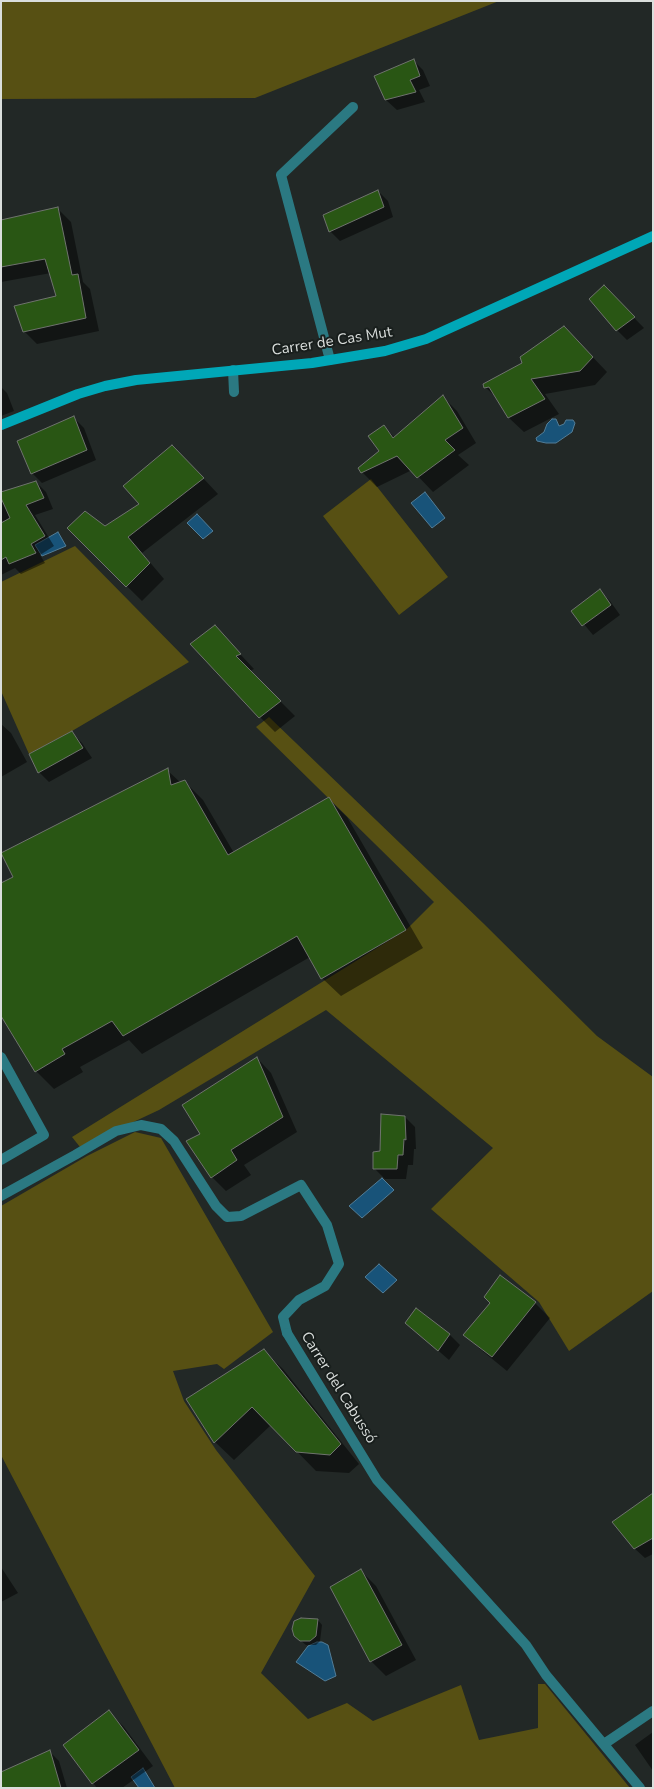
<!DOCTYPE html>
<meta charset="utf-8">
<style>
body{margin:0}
#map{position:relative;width:654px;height:1789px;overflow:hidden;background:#222826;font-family:"Nunito Sans",sans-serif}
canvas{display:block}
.frame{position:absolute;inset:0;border:2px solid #dadedc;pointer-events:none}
</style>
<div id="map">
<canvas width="654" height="1789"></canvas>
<div class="frame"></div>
</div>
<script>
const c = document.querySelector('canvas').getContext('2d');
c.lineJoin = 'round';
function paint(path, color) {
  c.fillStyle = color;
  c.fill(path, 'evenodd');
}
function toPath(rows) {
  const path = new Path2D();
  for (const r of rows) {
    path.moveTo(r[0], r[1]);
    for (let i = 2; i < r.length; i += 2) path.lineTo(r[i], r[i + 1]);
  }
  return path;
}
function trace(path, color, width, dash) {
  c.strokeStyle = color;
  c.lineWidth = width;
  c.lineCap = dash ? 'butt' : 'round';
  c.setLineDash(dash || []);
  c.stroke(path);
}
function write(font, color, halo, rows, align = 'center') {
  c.font = font + ' "Nunito Sans",sans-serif';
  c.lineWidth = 4;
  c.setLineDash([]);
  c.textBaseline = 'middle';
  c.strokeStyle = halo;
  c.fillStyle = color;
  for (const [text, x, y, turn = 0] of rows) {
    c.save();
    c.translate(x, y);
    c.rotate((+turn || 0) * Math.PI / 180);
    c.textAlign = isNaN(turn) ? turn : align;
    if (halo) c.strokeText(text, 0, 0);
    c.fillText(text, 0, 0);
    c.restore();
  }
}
paint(toPath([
 [1,1,499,1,255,98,1,99],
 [371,479,448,577,399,615,323,516],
 [75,546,189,662,72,731,29,754,1,691,1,582],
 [269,717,483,923,597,1036,653,1077,653,1291,569,1351,539,1302,431,1209,493,1148,326,1010,159,1110,80,1147,72,1137,406,930,434,902,256,727],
 [135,1132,161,1138,273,1332,224,1369,217,1364,173,1371,184,1401,216,1450,315,1576,261,1673,308,1719,347,1703,373,1721,461,1685,479,1740,538,1728,538,1684,545,1684,630,1788,175,1788,1,1455,1,1206,87,1156]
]), '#575013');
const water = toPath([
 [552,419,556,419,559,426,564,424,566,420,573,420,575,423,572,432,556,443,546,443,537,441,536,438,544,432,547,424,552,419],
 [425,492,445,518,432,528,411,503,425,492],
 [197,514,213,531,203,539,187,523,197,514],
 [58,532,66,546,42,556,35,545,58,532],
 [382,1178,394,1190,362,1218,349,1206,382,1178],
 [379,1264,397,1280,383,1293,365,1277,379,1264],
 [317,1642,322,1642,328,1645,336,1676,325,1681,296,1662,308,1646,317,1642],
 [143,1768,155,1788,139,1788,131,1777,143,1768]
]);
paint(water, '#185379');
trace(water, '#527d97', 1);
paint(toPath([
 [413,60,423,70,430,86,419,90,425,102,397,110,386,100,376,76],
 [378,191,388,201,393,217,340,241,330,231],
 [58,209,71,222,83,282,90,289,99,331,37,344,24,331,58,296,51,273,1,282,1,221],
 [604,287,644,328,627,340,617,330],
 [564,327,607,372,595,385,545,394,559,414,524,432,509,418,498,399,485,387,523,364],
 [2,388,7,393,14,411,1,416],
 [442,396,457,411,476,443,458,455,469,465,433,492,412,470,377,487,362,472,380,451,384,426,395,438],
 [74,418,84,428,96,460,42,483,32,473],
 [187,461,218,494,142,553,164,579,142,601,68,528,104,527,141,504],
 [36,482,46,492,53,509,35,515,54,546,40,555,45,563,21,574,15,568,1,575,1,493],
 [600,591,610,601,620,615,593,635,573,611],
 [215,627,254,669,250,671,295,716,275,732,260,717],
 [1,724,11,733,27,762,1,777],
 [72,733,82,743,92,758,49,782,39,772],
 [167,770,181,783,185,782,203,800,234,853,328,799,347,817,423,948,341,996,322,978,310,957,142,1054,129,1040,80,1067,83,1072,54,1089,36,1071,15,877],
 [257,1058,271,1073,297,1132,244,1165,251,1175,226,1191,212,1177,201,1134],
 [405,1117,415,1127,416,1149,414,1149,413,1165,408,1165,406,1179,385,1179,375,1169,381,1152],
 [492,1303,535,1303,550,1318,507,1371,480,1349,465,1334],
 [416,1310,450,1335,460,1345,449,1360,417,1332],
 [264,1351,283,1369,359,1464,349,1473,316,1471,271,1425,234,1460,215,1442,188,1399],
 [653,1494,653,1554,645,1558,634,1548],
 [1,1567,18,1593,1,1602],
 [361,1571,376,1586,416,1660,386,1676,371,1661],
 [318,1620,322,1625,320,1641,316,1645,306,1645,300,1640],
 [109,1712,124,1727,153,1766,122,1788,97,1788,93,1783],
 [653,1732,653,1771,635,1745],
 [49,1751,59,1761,67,1788,1,1788]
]), '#0007');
const building = toPath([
 [414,59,420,76,410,80,416,92,385,100,374,76,414,59],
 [378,190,384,207,329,232,323,215,378,190],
 [58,207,72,275,78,274,86,318,23,332,14,306,56,296,45,259,1,267,1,220,58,207],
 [604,285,635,317,616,331,589,299,604,285],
 [564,326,593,357,580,371,531,379,545,399,508,418,489,387,484,388,483,384,522,363,520,357,564,326],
 [443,395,463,428,445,440,455,450,417,478,397,456,361,473,358,468,379,451,368,436,384,425,393,438,443,395],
 [74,416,87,450,31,474,17,441,74,416],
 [172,445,204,478,128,537,150,563,126,587,67,528,85,511,105,526,139,504,123,486,172,445],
 [36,481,44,498,26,505,45,536,31,544,36,553,9,564,6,557,1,560,1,523,10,518,1,498,1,492,36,481],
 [600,589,611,605,582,626,571,611,600,589],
 [215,625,241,654,236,656,281,701,259,718,190,644,215,625],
 [72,731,83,748,38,773,29,754,72,731],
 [168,768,171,785,185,780,228,855,329,797,406,930,321,979,297,936,123,1036,112,1021,62,1049,65,1054,35,1072,1,1016,1,883,13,877,1,853,168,768],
 [257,1057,283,1117,231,1150,237,1160,211,1178,186,1141,200,1134,182,1105,257,1057],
 [381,1114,405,1116,406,1140,404,1139,403,1155,398,1155,397,1169,373,1169,373,1152,380,1151,381,1114],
 [500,1275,536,1302,492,1357,463,1335,490,1303,484,1297,500,1275],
 [416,1308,450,1334,438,1351,405,1323,416,1308],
 [264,1349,341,1444,330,1455,296,1452,252,1407,214,1443,186,1399,264,1349],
 [653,1493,653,1538,634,1549,612,1522,653,1493],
 [361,1569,402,1645,370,1662,330,1587,361,1569],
 [301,1618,318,1619,316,1636,310,1641,300,1641,294,1636,292,1629,294,1621,301,1618],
 [109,1710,139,1750,92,1784,63,1745,109,1710],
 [50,1750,61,1788,1,1788,1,1772,50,1750]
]);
paint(building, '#295614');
trace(building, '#6f736e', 1);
trace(toPath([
 [330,360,281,175,353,107],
 [233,370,234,392],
 [1,1057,44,1135,1,1160],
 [1,1196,75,1155,116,1131,141,1125,161,1129,174,1141,216,1206,227,1217,241,1216,301,1185,327,1225,339,1264,325,1286,299,1300,283,1317,287,1333]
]), '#2b7982', 10);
trace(toPath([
 [287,1333,377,1480,526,1645,546,1675,640,1788],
 [604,1744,653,1711]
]), '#2b7982', 10);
trace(toPath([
 [1,425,78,394,105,386,136,380,312,363,385,351,426,339,653,236]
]), '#00a7b7', 10);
write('15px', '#dadedc', '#191f1d', [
 ["Carrer de Cas Mut",332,342,-9],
 ["Carrer del Cabussó",338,1388,58]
]);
</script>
